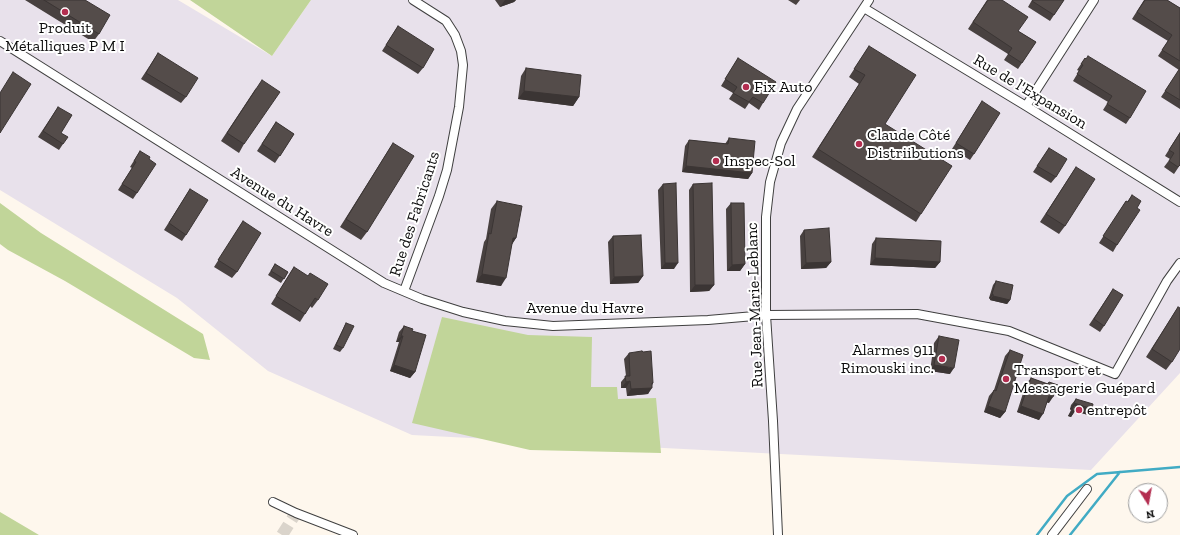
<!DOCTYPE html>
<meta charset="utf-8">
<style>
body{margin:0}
#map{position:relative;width:1180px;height:535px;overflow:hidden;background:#fef7ed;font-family:"Zilla Slab",serif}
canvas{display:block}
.north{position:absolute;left:1128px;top:483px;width:40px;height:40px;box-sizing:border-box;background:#fff;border:1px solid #9e9e9e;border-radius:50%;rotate:169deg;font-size:11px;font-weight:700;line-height:16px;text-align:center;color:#0c0c0c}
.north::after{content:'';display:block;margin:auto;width:14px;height:18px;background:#b32e50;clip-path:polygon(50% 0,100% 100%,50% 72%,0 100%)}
</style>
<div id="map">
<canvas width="1180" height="535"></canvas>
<div class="north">N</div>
</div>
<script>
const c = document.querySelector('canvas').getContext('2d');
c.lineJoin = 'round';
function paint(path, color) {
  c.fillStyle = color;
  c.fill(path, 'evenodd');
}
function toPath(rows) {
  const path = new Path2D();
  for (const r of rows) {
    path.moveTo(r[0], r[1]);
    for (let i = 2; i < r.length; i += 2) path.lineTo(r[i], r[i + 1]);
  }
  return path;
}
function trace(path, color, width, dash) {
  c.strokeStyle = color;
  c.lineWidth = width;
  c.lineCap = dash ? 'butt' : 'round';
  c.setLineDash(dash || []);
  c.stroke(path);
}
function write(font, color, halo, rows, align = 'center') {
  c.font = font + ' "Zilla Slab",serif';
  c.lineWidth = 4;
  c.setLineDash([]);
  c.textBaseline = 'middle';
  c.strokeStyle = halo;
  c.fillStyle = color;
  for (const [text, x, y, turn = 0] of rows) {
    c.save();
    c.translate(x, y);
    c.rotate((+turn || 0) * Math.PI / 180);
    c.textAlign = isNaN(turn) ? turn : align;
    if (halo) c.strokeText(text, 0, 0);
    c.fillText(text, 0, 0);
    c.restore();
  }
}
paint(toPath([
 [0,0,178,0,272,56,311,0,1180,0,1180,373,1091,470,412,435,268,371,177,298,0,190]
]), '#e8e1eb');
paint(toPath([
 [190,0,311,0,272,56],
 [0,203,41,233,203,334,210,360,194,358,65,281,8,250,0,244],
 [442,317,528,335,592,337,591,387,617,387,618,399,656,398,661,453,530,450,412,423],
 [0,512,39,535,0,535]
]), '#c1d599');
trace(toPath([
 [1037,535,1067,496,1097,474,1180,467],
 [1070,535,1120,472]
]), '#41abc4', 2.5);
trace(toPath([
 [282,535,296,513]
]), '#dad4cb', 12, [12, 6]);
const street = toPath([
 [864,8,1026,106,1180,202],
 [0,41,384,283,422,299,463,312,505,321,553,326,708,320,766,315,917,314,1009,331,1115,374,1167,281,1180,263],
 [1026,106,1094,0],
 [404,291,439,196,447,170,459,107,463,65,461,51,455,35,446,21,413,0],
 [273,502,296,513,353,535],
 [778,535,773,421,766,315,766,217,770,182,781,143,797,109,869,0],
 [1052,535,1087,489]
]);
trace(street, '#3f3f3f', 10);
trace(street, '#fff', 8);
paint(toPath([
 [25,0,85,0,99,34,93,42],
 [495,0,516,0,514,2,500,7],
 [788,0,800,0,796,5],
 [987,0,1018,31,1036,42,1018,69,1004,60,1008,54,968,29],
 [1032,0,1064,0,1050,21,1028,7],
 [1144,0,1167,0,1180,8,1180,109,1161,97,1179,70,1158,56,1168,41,1132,19],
 [398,26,423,68,418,74,382,51],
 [869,46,885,124,921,214,916,222,812,157,859,84,849,77],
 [158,53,186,97,181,103,141,79],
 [738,58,763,103,759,110,749,103,745,109,729,99,733,93,721,86],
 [1085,58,1130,118,1126,124,1103,110,1108,102,1073,81,1079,71,1077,70],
 [526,68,579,97,573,106,518,99,521,76],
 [256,88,244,144,239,153,221,141],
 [982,101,974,154,970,160,952,149],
 [58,107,61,133,63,144,59,150,38,137],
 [276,122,294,134,275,163,257,151],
 [1180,132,1180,165,1174,174,1164,167,1170,159,1165,156],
 [729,138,752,173,748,179,682,172,685,146,689,140,725,144],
 [393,143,367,232,361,240,340,227],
 [1049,148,1056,177,1051,183,1033,172],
 [140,151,149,159,137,193,133,199,118,190,132,168,130,167],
 [1076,167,1065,226,1059,234,1040,222],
 [663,184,674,269,661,269,658,190],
 [693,184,714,285,709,291,690,292,689,190],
 [190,189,186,235,182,241,164,230],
 [1132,195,1137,208,1117,245,1113,252,1099,243,1126,201,1127,202],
 [497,201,516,238,512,244,501,286,476,282,484,242,486,239,491,209],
 [731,203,745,264,740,271,727,271,726,209],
 [243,221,237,272,232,278,214,267],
 [804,230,831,262,826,268,801,269,800,236],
 [613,236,643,276,638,283,610,284,608,242],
 [876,238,940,262,935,268,870,265,872,244],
 [275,264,288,272,281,283,268,275],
 [294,267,318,300,312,308,310,306,300,322,271,304],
 [996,281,1010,300,1007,304,990,300,990,299,989,298,993,285],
 [1113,289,1104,326,1100,332,1089,325],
 [1178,307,1172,362,1166,370,1146,357],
 [346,323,343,348,340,352,333,349],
 [404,326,412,331,415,372,410,378,390,371,399,342,396,342,399,332],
 [939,336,950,374,930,371,934,343],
 [1010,350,1005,412,1000,418,984,412,989,396,994,390,1005,356],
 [629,353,653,383,648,394,627,396,626,388,621,388,621,382,626,376,624,359],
 [1031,378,1047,384,1049,382,1049,403,1047,402,1039,420,1017,412,1026,384],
 [1076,399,1092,409,1088,415,1075,411,1071,417,1068,416,1071,410,1070,409,1071,405]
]), '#484140');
paint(toPath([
 [505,0,516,0,514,2,500,7],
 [524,91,579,97,573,106,518,99],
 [686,166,752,173,748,179,682,172],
 [513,238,516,238,511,246],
 [875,258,940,262,935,268,870,265],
 [831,262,826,268,801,269,806,263],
 [665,263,678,263,674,269,661,269],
 [745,264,740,271,727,271,732,265],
 [482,274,506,278,501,286,476,282],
 [643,276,638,283,610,284,614,277],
 [695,285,714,285,709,291,690,292],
 [992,294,993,294,990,299,989,298],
 [993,296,1010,300,1007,304,990,300],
 [401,336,403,336,399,342,396,342],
 [394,365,415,372,410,378,390,371],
 [934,365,954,368,950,374,930,371],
 [630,381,626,388,621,388,626,382],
 [653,383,650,388,652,388,648,394,627,396,631,389],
 [1049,396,1053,397,1049,403,1045,402],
 [1074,403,1092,409,1088,415,1075,411,1071,417,1068,416,1072,410,1074,405,1071,410,1070,409],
 [988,406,1005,412,1000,418,984,412],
 [1021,406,1043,414,1039,420,1017,412]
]), '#3b3534');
const building = toPath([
 [44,0,85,0,110,15,99,34,44,0],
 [988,0,1002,0,1028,17,1018,31,1036,42,1022,63,1008,54,1012,48,973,22,988,0],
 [1033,0,1064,0,1054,15,1032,1,1033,0],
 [1145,0,1167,0,1180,8,1180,61,1162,50,1172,35,1137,12,1145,0],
 [398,26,434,49,423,68,386,45,398,26],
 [869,46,916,75,885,124,952,166,921,214,818,149,865,75,854,69,869,46],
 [158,53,198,78,186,97,146,73,158,53],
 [1088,56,1146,91,1130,118,1107,104,1112,96,1077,74,1083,65,1081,64,1085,58,1086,59,1088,56],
 [738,58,776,82,763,103,753,97,749,102,733,93,737,87,725,79,738,58],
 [526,68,581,75,579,97,524,91,526,68],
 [1180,68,1180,100,1165,91,1180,68],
 [13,72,31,84,0,133,0,93,13,72],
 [262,80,280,92,244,144,227,133,262,80],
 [982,101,1000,113,974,154,956,143,982,101],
 [58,107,72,115,61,133,68,137,63,144,43,131,58,107],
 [276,122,294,134,280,156,262,144,276,122],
 [1180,133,1180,165,1178,167,1169,161,1174,153,1169,150,1180,133],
 [729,138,755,141,752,173,686,166,689,140,728,144,729,138],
 [393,143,414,156,367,232,346,219,393,143],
 [1049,148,1067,159,1056,177,1037,166,1049,148],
 [140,151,150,157,149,159,156,164,137,193,122,184,136,162,134,161,140,151],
 [1076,167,1095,179,1065,226,1046,214,1076,167],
 [676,183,678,263,665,263,663,184,676,183],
 [712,183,714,285,695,285,693,184,712,183],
 [190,189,208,200,186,235,169,223,190,189],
 [1132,195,1141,201,1137,208,1140,210,1117,245,1103,236,1126,201,1128,202,1132,195],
 [497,201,522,206,516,238,513,238,506,278,482,274,489,233,491,234,497,201],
 [731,203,744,203,745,264,732,265,731,203],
 [243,221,261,233,237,272,218,260,243,221],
 [829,228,831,262,806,263,804,230,829,228],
 [641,235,643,276,614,277,613,236,641,235],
 [876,238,941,241,940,262,875,258,876,238],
 [275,264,288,272,284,279,271,271,275,264],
 [294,267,308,276,310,273,328,284,318,300,315,298,305,314,276,296,294,267],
 [996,281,1013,285,1010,300,993,296,993,294,992,294,996,281],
 [1113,289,1123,295,1104,326,1094,319,1113,289],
 [1178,307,1180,308,1180,349,1172,362,1152,349,1178,307],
 [346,323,354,326,343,348,336,345,346,323],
 [404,326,413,329,412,331,426,335,415,372,394,365,403,336,401,336,404,326],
 [939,336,959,340,954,368,934,365,939,336],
 [1010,350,1023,355,1005,412,988,406,994,390,996,391,1010,350],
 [642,351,643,352,651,351,653,383,652,383,652,388,631,389,630,381,626,382,625,376,630,376,629,353,642,351],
 [1031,378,1048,384,1049,382,1058,385,1053,397,1049,396,1043,414,1021,406,1031,378],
 [1076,399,1093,404,1092,409,1074,403,1076,399],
 [1074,405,1077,406,1075,411,1072,410,1074,405]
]);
paint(building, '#544c4a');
trace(building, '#3b3534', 1);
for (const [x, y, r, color] of [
 [65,12,4,"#b32e50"],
 [746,87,4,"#b32e50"],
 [859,144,4,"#b32e50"],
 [716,161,4,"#b32e50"],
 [942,359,4,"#b32e50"],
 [1006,379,4,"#b32e50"],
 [1079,410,4,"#b32e50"]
]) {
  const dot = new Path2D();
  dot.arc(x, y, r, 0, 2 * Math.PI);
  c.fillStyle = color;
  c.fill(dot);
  trace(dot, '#fff', 1.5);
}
write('16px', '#0c0c0c', '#fff', [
 ["Produit",65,28,"center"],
 ["Métalliques P M I",65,46,"center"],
 ["Fix Auto",754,87],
 ["Claude Côté",867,135],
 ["Distriibutions",867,153],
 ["Inspec-Sol",724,161],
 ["Alarmes 911",934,350,"right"],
 ["Rimouski inc.",934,368,"right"],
 ["Transport et",1014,370],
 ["Messagerie Guépard",1014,388],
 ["entrepôt",1087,410]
], 'left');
write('16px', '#0c0c0c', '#fff', [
 ["Rue de l'Expansion",1030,92,31],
 ["Avenue du Havre",282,202,32],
 ["Rue des Fabricants",415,214,-72],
 ["Rue Jean-Marie-Leblanc",755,305,-92],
 ["Avenue du Havre",585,308]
]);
</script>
